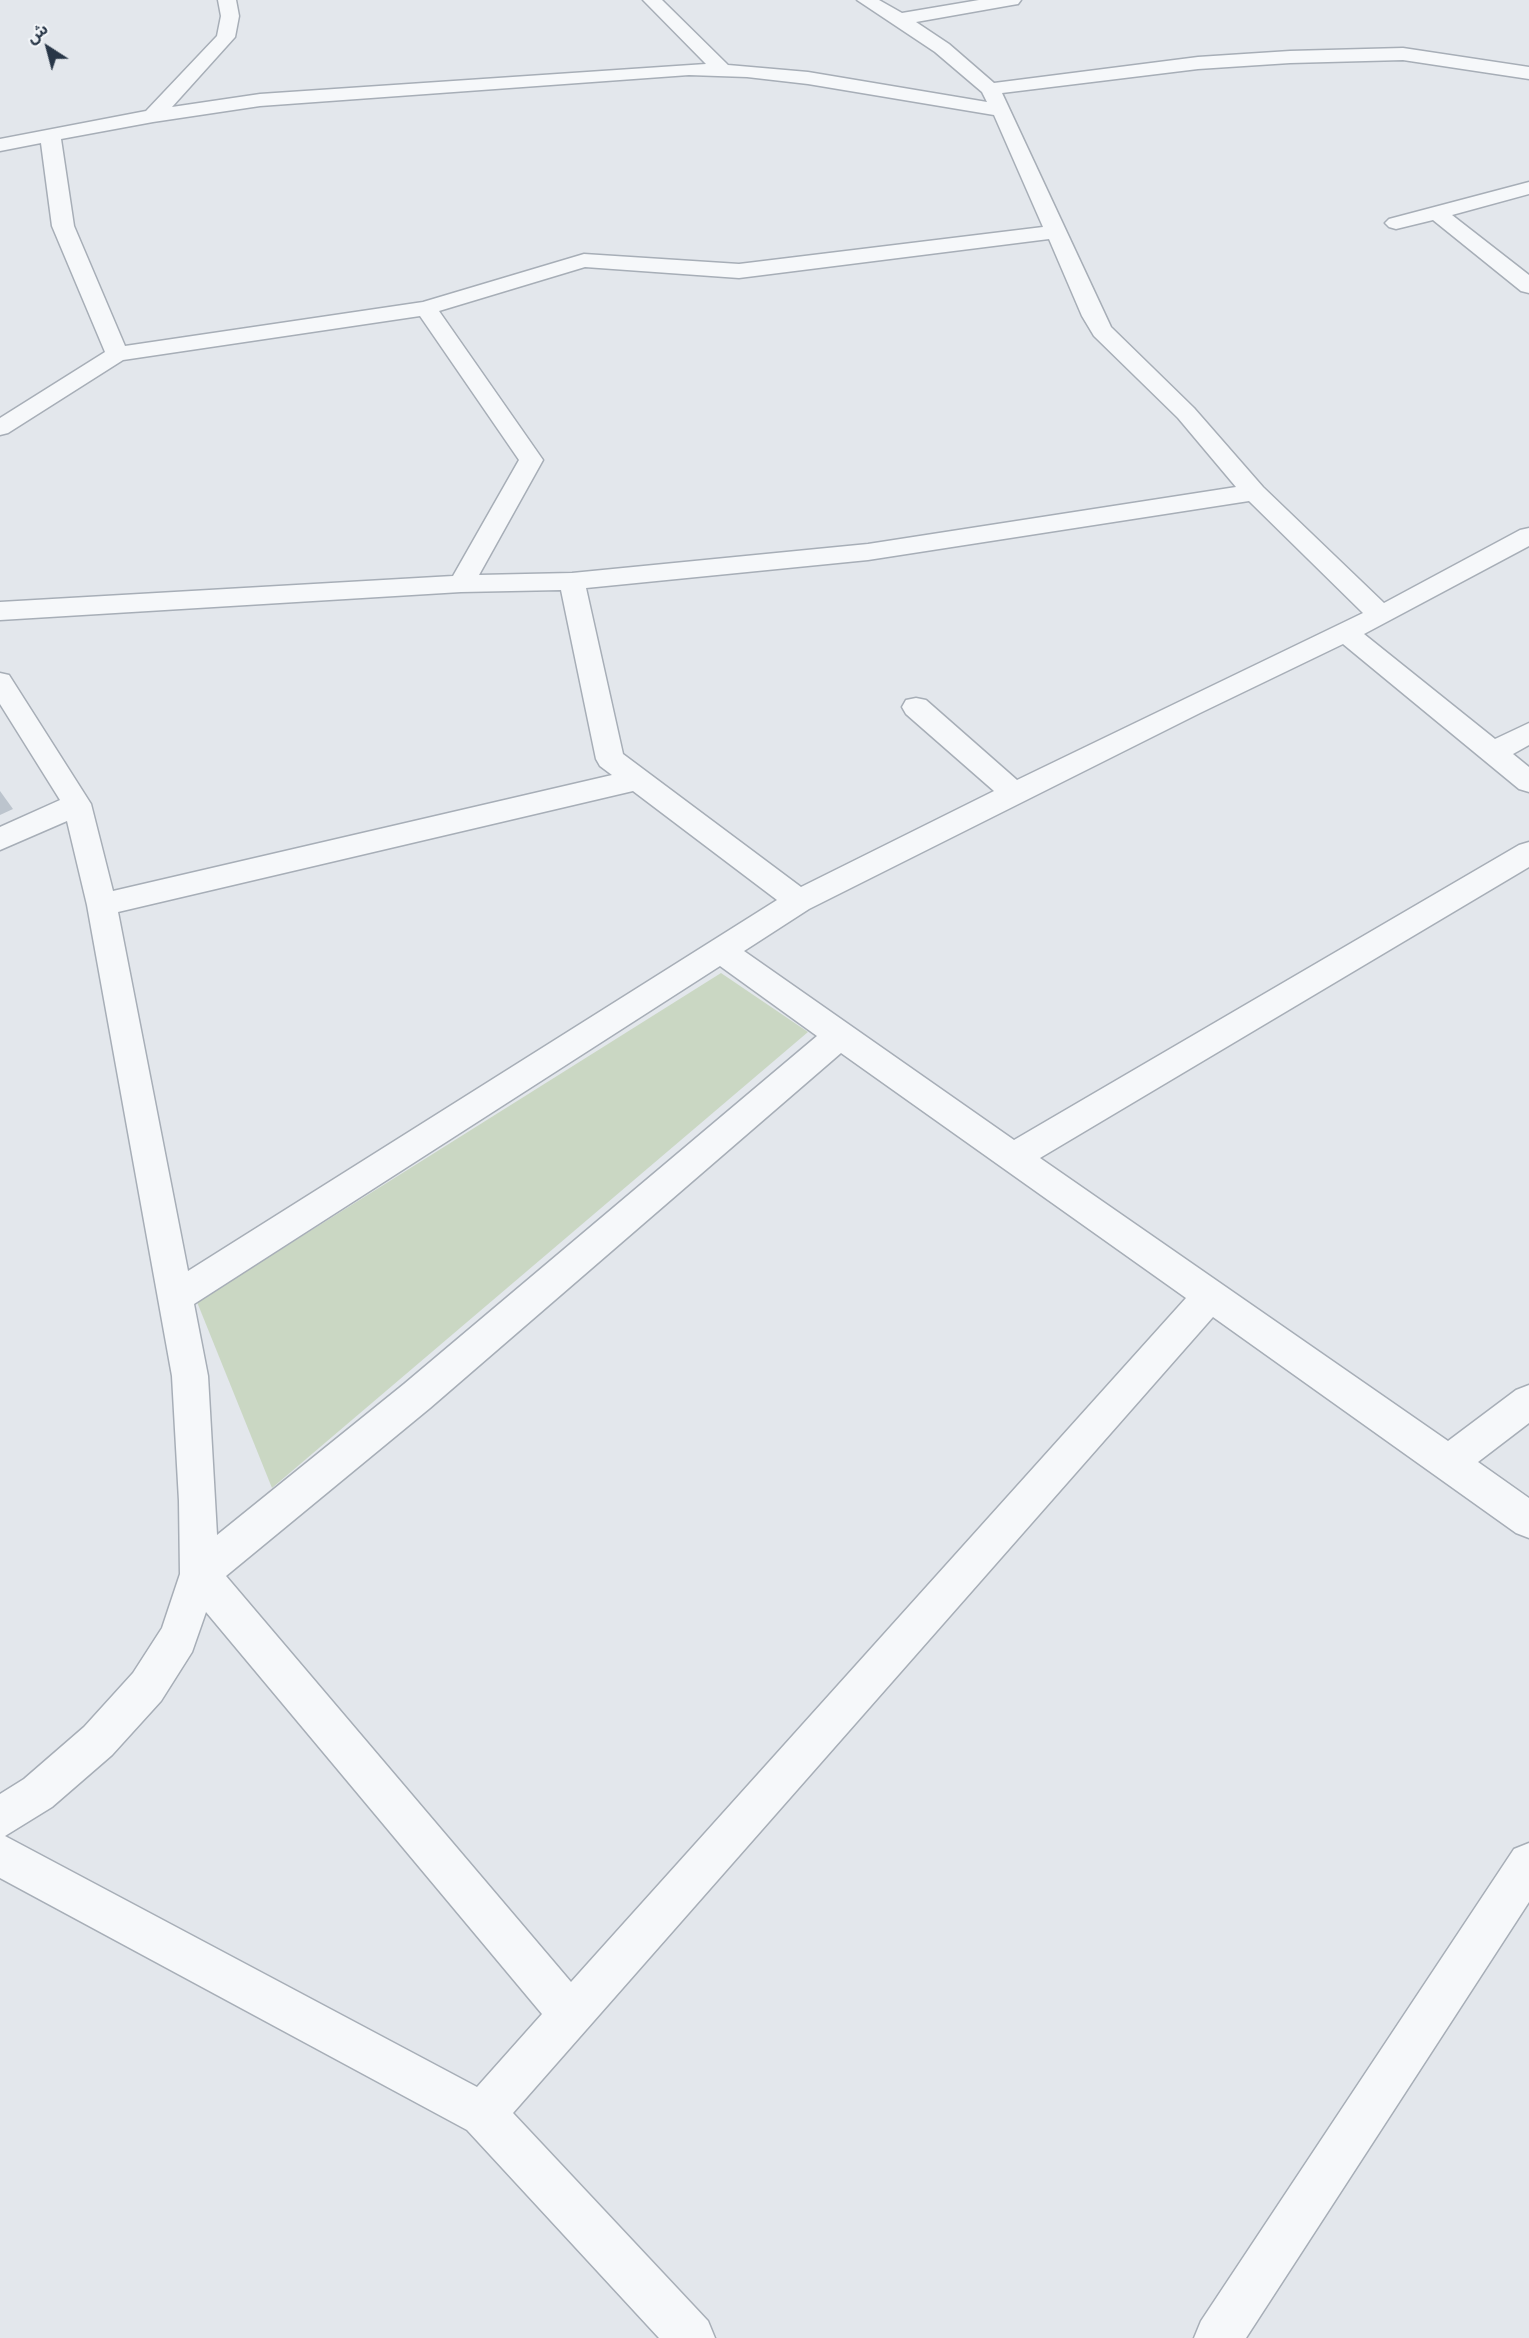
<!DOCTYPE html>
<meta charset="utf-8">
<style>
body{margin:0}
#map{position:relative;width:1529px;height:2338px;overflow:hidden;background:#e3e7ec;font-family:Figtree,"Noto Sans Arabic",sans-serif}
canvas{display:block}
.north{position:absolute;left:18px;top:18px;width:60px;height:60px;-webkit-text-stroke:4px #f3f6f9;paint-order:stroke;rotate:324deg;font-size:16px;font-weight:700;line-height:24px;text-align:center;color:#283647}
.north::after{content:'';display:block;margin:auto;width:21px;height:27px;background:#283647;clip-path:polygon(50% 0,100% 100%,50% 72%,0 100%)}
</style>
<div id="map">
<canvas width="1529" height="2338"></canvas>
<div class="north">ش</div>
</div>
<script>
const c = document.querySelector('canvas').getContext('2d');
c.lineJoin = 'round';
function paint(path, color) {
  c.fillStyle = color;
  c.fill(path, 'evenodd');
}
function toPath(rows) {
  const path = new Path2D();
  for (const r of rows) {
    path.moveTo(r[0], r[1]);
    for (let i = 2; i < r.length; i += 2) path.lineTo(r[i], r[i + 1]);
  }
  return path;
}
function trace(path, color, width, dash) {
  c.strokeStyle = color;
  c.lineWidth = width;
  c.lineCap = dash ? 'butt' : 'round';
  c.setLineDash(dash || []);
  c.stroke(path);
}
paint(toPath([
 [721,973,808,1032,272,1488,197,1302]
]), '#cad7c3');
paint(toPath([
 [0,791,13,809,0,815]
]), '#bcc4cd');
const minor = toPath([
 [218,0,236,0,239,16,235,37,172,107,260,94,706,64,643,0,662,0,728,65,808,72,987,102,982,92,935,52,857,0,879,0,902,13,979,0,1021,0,1018,4,1012,5,916,22,949,44,994,83,1198,57,1290,51,1403,48,1529,67,1529,79,1403,60,1290,63,1198,69,1002,93,1111,327,1194,408,1263,487,1384,603,1520,530,1529,528,1529,546,1364,634,1495,739,1529,723,1529,745,1513,754,1529,767,1529,792,1519,789,1343,644,1200,713,809,909,744,951,1014,1140,1519,845,1529,842,1529,867,1040,1158,1448,1441,1516,1390,1529,1385,1529,1423,1478,1462,1529,1498,1529,1538,1516,1533,1213,1317,513,2113,708,2321,715,2338,659,2338,467,2130,0,1878,0,1794,24,1779,84,1727,133,1673,162,1628,180,1574,179,1501,172,1376,87,905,67,821,0,850,0,827,60,800,0,704,0,673,9,675,91,804,113,891,612,775,600,766,596,759,561,590,461,592,0,620,0,602,453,576,519,460,420,316,123,360,8,433,0,435,0,418,105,352,52,226,41,143,0,151,0,139,146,111,217,36,221,16,218,0],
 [689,75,747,77,808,84,994,115,1043,227,739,264,584,254,423,302,125,346,74,226,61,139,153,122,260,106,689,75],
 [1049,239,1082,316,1094,336,1178,418,1236,487,868,544,572,573,479,575,543,460,439,311,585,267,739,278,1049,239],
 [1249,501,1363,613,1017,780,926,700,916,698,906,700,902,707,906,714,994,791,801,887,623,754,586,588,868,560,1249,501],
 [633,791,777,900,188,1271,118,912,633,791],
 [720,966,817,1036,404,1384,217,1535,208,1376,194,1304,720,966],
 [841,1053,1186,1298,571,1982,226,1576,430,1408,841,1053],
 [206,1612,542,2014,477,2087,5,1836,52,1807,112,1755,161,1701,192,1652,206,1612],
 [1529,182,1529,194,1452,215,1529,275,1529,293,1521,291,1433,220,1396,229,1389,227,1385,223,1389,219,1529,182],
 [1529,1843,1529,1902,1246,2338,1194,2338,1201,2321,1514,1849,1529,1843]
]);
trace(minor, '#a7aeb7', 3);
paint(minor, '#f6f8fa');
</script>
